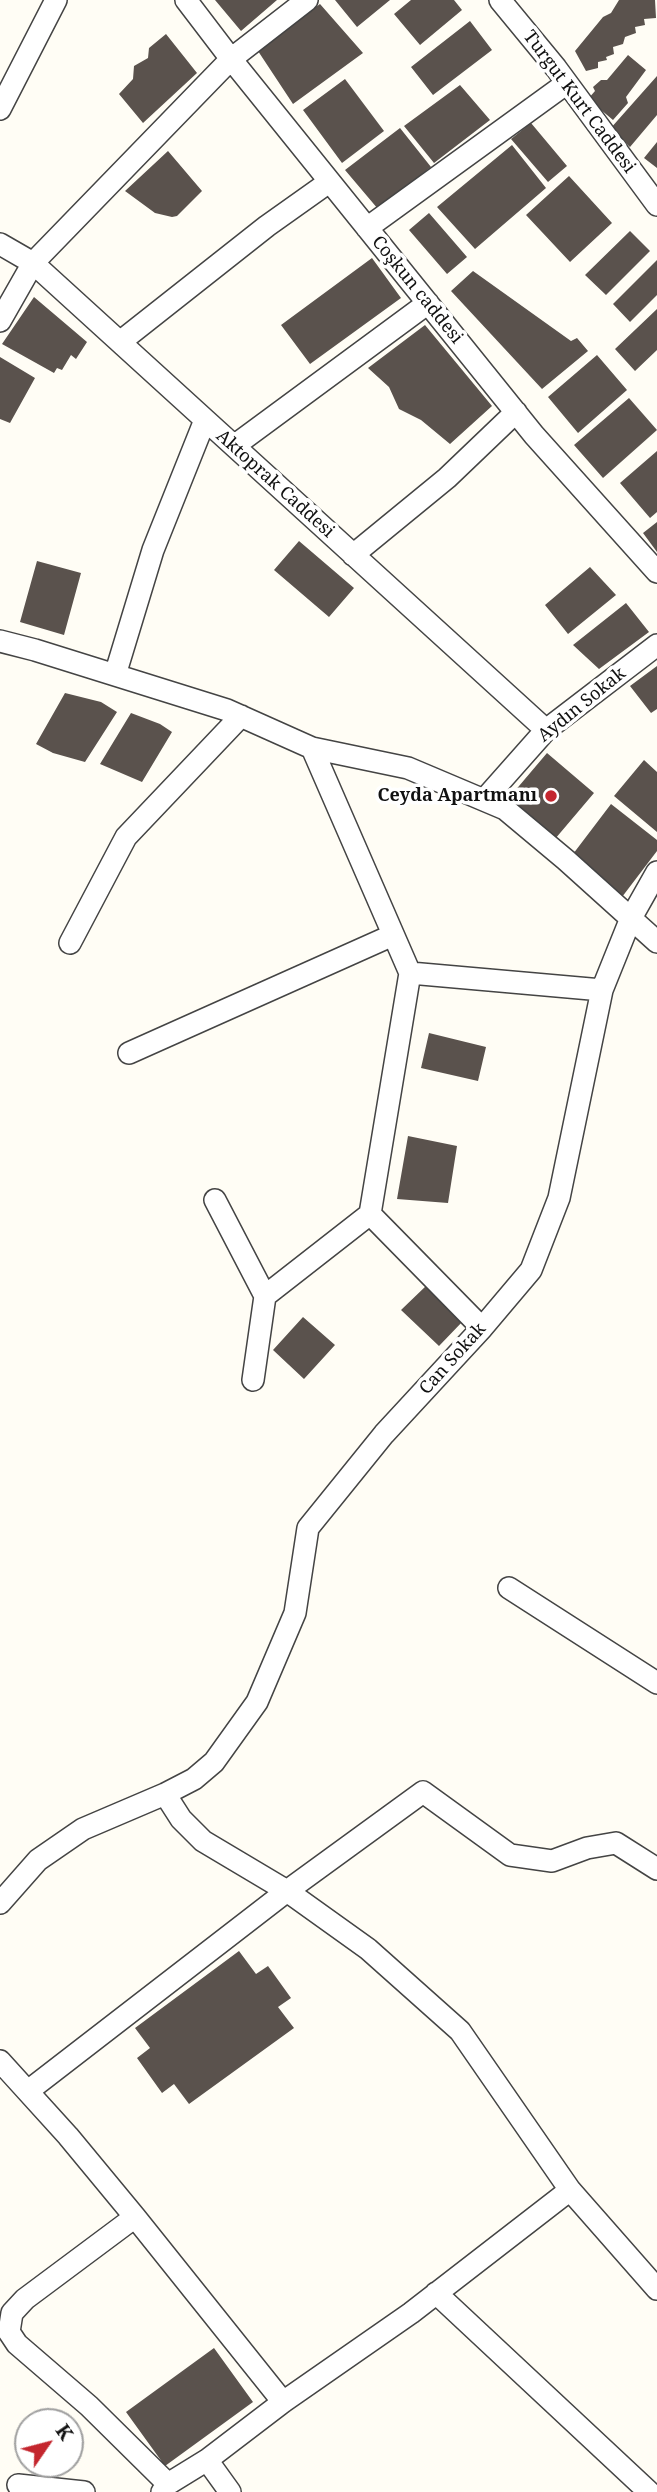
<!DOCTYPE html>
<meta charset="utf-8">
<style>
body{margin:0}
#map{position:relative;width:657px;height:2492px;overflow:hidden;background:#fffdf5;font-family:"Noto Serif",serif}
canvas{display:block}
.north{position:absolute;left:14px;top:2408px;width:70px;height:70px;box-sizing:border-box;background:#fff;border:2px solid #a0a0a0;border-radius:50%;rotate:55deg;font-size:19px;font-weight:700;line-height:28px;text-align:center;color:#111}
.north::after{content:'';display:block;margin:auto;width:24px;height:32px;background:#c4262e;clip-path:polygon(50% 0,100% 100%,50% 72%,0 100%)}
</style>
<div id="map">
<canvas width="657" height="2492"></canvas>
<div class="north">K</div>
</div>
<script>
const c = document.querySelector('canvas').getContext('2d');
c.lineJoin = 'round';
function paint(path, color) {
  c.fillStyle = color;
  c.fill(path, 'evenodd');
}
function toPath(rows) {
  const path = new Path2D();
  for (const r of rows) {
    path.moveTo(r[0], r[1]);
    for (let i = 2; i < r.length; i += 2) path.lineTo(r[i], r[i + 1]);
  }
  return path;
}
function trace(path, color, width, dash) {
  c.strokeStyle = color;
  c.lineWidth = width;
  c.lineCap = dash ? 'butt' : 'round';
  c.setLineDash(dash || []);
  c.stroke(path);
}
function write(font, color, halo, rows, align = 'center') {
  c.font = font + ' "Noto Serif",serif';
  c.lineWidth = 7;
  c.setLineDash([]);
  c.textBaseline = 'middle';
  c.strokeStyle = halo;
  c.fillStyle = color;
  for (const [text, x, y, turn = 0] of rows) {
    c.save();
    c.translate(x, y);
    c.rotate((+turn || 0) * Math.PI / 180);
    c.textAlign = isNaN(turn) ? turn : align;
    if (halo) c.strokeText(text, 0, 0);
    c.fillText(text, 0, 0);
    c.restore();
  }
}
paint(toPath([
 [215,0,277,0,241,31],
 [335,0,390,0,357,27],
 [411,0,454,0,462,10,420,45,394,14],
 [619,0,655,0,656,18,644,19,645,25,635,27,636,33,625,37,623,44,613,47,614,54,606,57,607,60,598,62,598,68,586,71,575,51,603,17,611,13],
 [320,4,363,53,293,104,258,51],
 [470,21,492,50,433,95,411,67],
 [166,34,197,73,143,123,119,94,133,79,134,66,148,58,149,48],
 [628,55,646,70,626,97,628,103,613,120,588,99,595,91,593,87,601,80,607,80],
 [657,76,657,115,630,147,610,129],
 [345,79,384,131,342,163,303,110],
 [460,85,490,120,434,163,404,126],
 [531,123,567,166,548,182,511,139],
 [400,128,431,167,378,209,345,170],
 [657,142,657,168,644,158],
 [512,145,546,188,475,249,437,207],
 [168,151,202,191,177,216,172,217,155,213,125,191],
 [569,176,612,223,570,262,526,215],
 [429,213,467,257,447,274,409,230],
 [630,231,650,251,606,295,585,275],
 [372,258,401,298,310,364,281,325],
 [657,260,657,295,630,322,613,304],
 [473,271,571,341,577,338,588,351,542,389,451,291],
 [34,297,87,342,76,359,71,355,62,370,57,368,54,373,2,344],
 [657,309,657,350,635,371,615,349],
 [425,325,492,406,450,444,421,420,399,409,389,387,368,368],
 [597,355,627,390,578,433,548,397],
 [0,357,35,378,10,423,0,419],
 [629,398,657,430,603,478,574,445],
 [657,451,657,512,650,518,620,483],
 [657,522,657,552,643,533],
 [299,541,354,588,329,617,274,570],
 [37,561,81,573,64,635,20,622],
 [590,567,616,595,568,634,545,605],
 [626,603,649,632,599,669,573,645],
 [657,666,657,709,651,713,630,686],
 [65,693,101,702,117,712,85,762,53,753,36,744],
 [131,713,160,724,172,732,142,782,100,764],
 [547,753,594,793,555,839,508,799],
 [644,760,657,772,657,832,614,796],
 [611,804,657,840,657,851,622,897,570,858],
 [429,1033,486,1047,478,1081,421,1068],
 [408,1136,457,1146,448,1203,397,1199],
 [427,1285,464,1320,439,1346,401,1310],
 [303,1317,335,1345,304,1379,273,1350],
 [239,1951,256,1974,268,1966,291,1998,278,2007,294,2028,189,2104,174,2084,162,2093,137,2058,150,2048,135,2028],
 [214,2348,253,2402,165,2466,126,2412]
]), '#5a524d');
const minor = toPath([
 [186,0,231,59,534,435,657,572],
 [500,0,556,68,657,205],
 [0,109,56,0],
 [367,228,567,83],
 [0,244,33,263,546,730],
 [0,321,33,263,231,59,307,0],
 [120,342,267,226,329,182],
 [234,446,428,303],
 [353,555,447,478,516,412],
 [0,641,35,650,227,710,312,748,408,768,505,809,566,860,657,942],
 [115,675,153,550,205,420],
 [484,800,546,730,657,645],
 [70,943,126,837,241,716],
 [410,973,602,990],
 [129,1053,393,935],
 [215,1200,265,1296,253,1380],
 [370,1214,482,1328],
 [265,1296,370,1214,410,973,312,748],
 [509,1588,657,1683],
 [165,1794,181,1819,203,1841,287,1891,368,1949,460,2031,570,2190,657,2289],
 [0,1903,38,1860,83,1829,165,1794,194,1779,214,1762,257,1702,295,1613,308,1528,384,1434,482,1328,531,1270,559,1198,602,990,631,918,657,872],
 [0,2061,68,2136,135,2217,283,2402],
 [28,2091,287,1891,423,1792,510,1855,552,1861,587,1848,616,1843,657,1869],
 [135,2217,25,2299,12,2313,9,2332,17,2344,89,2406,168,2484],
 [436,2293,649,2492],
 [207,2460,230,2492],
 [18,2485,84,2492],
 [162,2492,168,2484,207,2460,283,2402,411,2313,570,2190]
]);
trace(minor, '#444', 24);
trace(minor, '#fff', 21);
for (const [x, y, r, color] of [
 [551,796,7,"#c4262e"]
]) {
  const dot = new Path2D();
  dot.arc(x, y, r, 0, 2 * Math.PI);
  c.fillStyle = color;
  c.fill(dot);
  trace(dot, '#fff', 2.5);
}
write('18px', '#111', '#fff', [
 ["Turgut Kurt Caddesi",579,102,53],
 ["Coşkun caddesi",417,290,51],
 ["Aktoprak Caddesi",275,484,42],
 ["Aydın Sokak",582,705,-39],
 ["Can Sokak",453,1359,-48]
]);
write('bold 18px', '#111', '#fff', [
 ["Ceyda Apartmanı",537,796]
], 'right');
</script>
